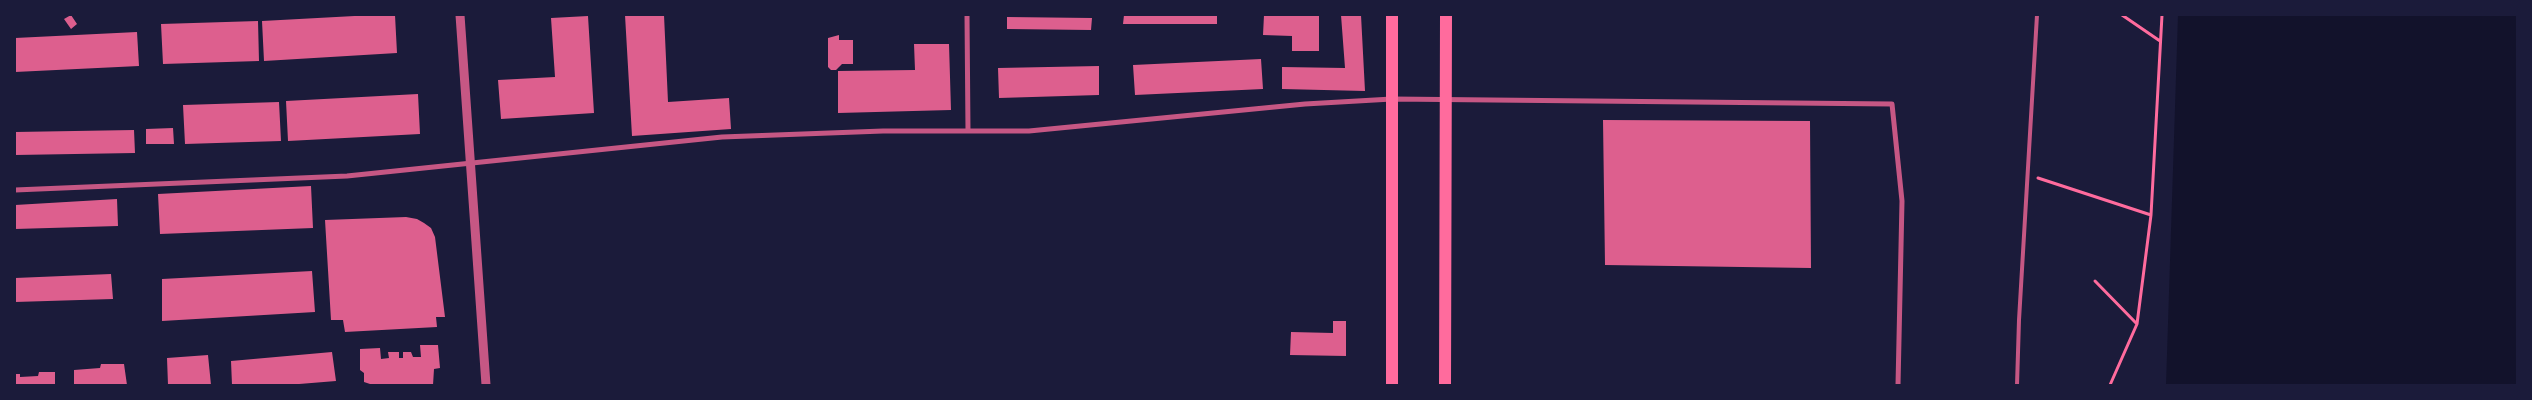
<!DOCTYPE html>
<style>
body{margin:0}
#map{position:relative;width:2532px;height:400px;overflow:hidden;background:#1b1b3a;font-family:"Playfair Display",serif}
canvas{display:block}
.frame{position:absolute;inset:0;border:16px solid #1b1b3a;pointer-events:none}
</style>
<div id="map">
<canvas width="2532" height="400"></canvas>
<div class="frame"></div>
</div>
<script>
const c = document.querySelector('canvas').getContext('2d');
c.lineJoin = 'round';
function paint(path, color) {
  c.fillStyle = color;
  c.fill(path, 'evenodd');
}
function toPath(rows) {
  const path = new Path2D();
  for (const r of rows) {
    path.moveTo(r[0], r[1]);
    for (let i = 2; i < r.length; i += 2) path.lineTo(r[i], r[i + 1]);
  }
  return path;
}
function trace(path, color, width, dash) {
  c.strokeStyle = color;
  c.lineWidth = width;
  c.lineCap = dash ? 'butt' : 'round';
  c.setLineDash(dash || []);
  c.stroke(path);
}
paint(toPath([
 [2178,15,2517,15,2517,385,2166,385]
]), '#12122b');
paint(toPath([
 [71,15,77,24,71,29,64,19],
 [373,15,395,15,397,53,264,61,262,21],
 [625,15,664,15,668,102,729,98,731,129,632,136],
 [1124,15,1217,15,1217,24,1123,24],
 [1264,15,1319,15,1319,51,1292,51,1292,36,1263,35],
 [1341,15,1361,15,1365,91,1282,89,1282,67,1345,68],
 [588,16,594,113,501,119,498,80,555,77,551,18],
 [1007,17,1092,18,1091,30,1007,29],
 [258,21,259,61,163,64,161,24],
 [137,32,139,66,15,72,15,38],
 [839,35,839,40,853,40,853,64,842,64,836,70,831,70,828,67,828,38],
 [914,44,949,44,951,110,838,113,838,71,915,70],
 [1261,59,1263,89,1135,95,1133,65],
 [1099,66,1099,95,999,98,998,68],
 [418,94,420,134,288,141,286,101],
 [279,102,281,141,185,144,183,105],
 [1603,120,1810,121,1811,268,1605,265],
 [173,128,174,144,146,144,146,129],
 [134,130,135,153,15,155,15,132],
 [311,186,313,228,160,234,158,194],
 [117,199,118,226,15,229,15,205],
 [406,217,417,219,424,223,431,228,435,237,445,317,436,317,437,327,345,332,343,320,331,320,325,220],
 [312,271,315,312,162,321,162,279],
 [111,274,113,299,15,302,15,278],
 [1333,321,1346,321,1346,356,1290,355,1291,332,1333,333],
 [420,345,438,345,440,368,434,369,433,385,373,385,364,382,364,373,360,370,360,349,380,348,381,359,389,358,388,352,399,352,399,358,403,358,403,352,411,352,413,357,421,357],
 [332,352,336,381,287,385,232,385,231,361],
 [208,355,211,385,168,385,167,358],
 [101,364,124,364,127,385,74,385,74,370,100,368],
 [39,372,55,372,55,385,15,385,15,374,20,374,20,377,38,376]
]), '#dd5f8e');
trace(toPath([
 [2122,15,2160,41],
 [2038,178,2151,215],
 [2095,281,2136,323],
 [2110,385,2137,324,2151,215,2162,15]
]), '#ff6b9d', 3);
trace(toPath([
 [2017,385,2019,320,2037,15]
]), '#c65784', 4);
trace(toPath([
 [967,15,968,131],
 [15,190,347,176,722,137,883,131,1029,131,1305,104,1392,99,1892,104,1902,201,1898,385]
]), '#c65784', 5);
trace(toPath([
 [460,15,486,385]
]), '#c65784', 9);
trace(toPath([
 [1392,385,1392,15],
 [1445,385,1446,15]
]), '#ff6b9d', 12);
</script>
